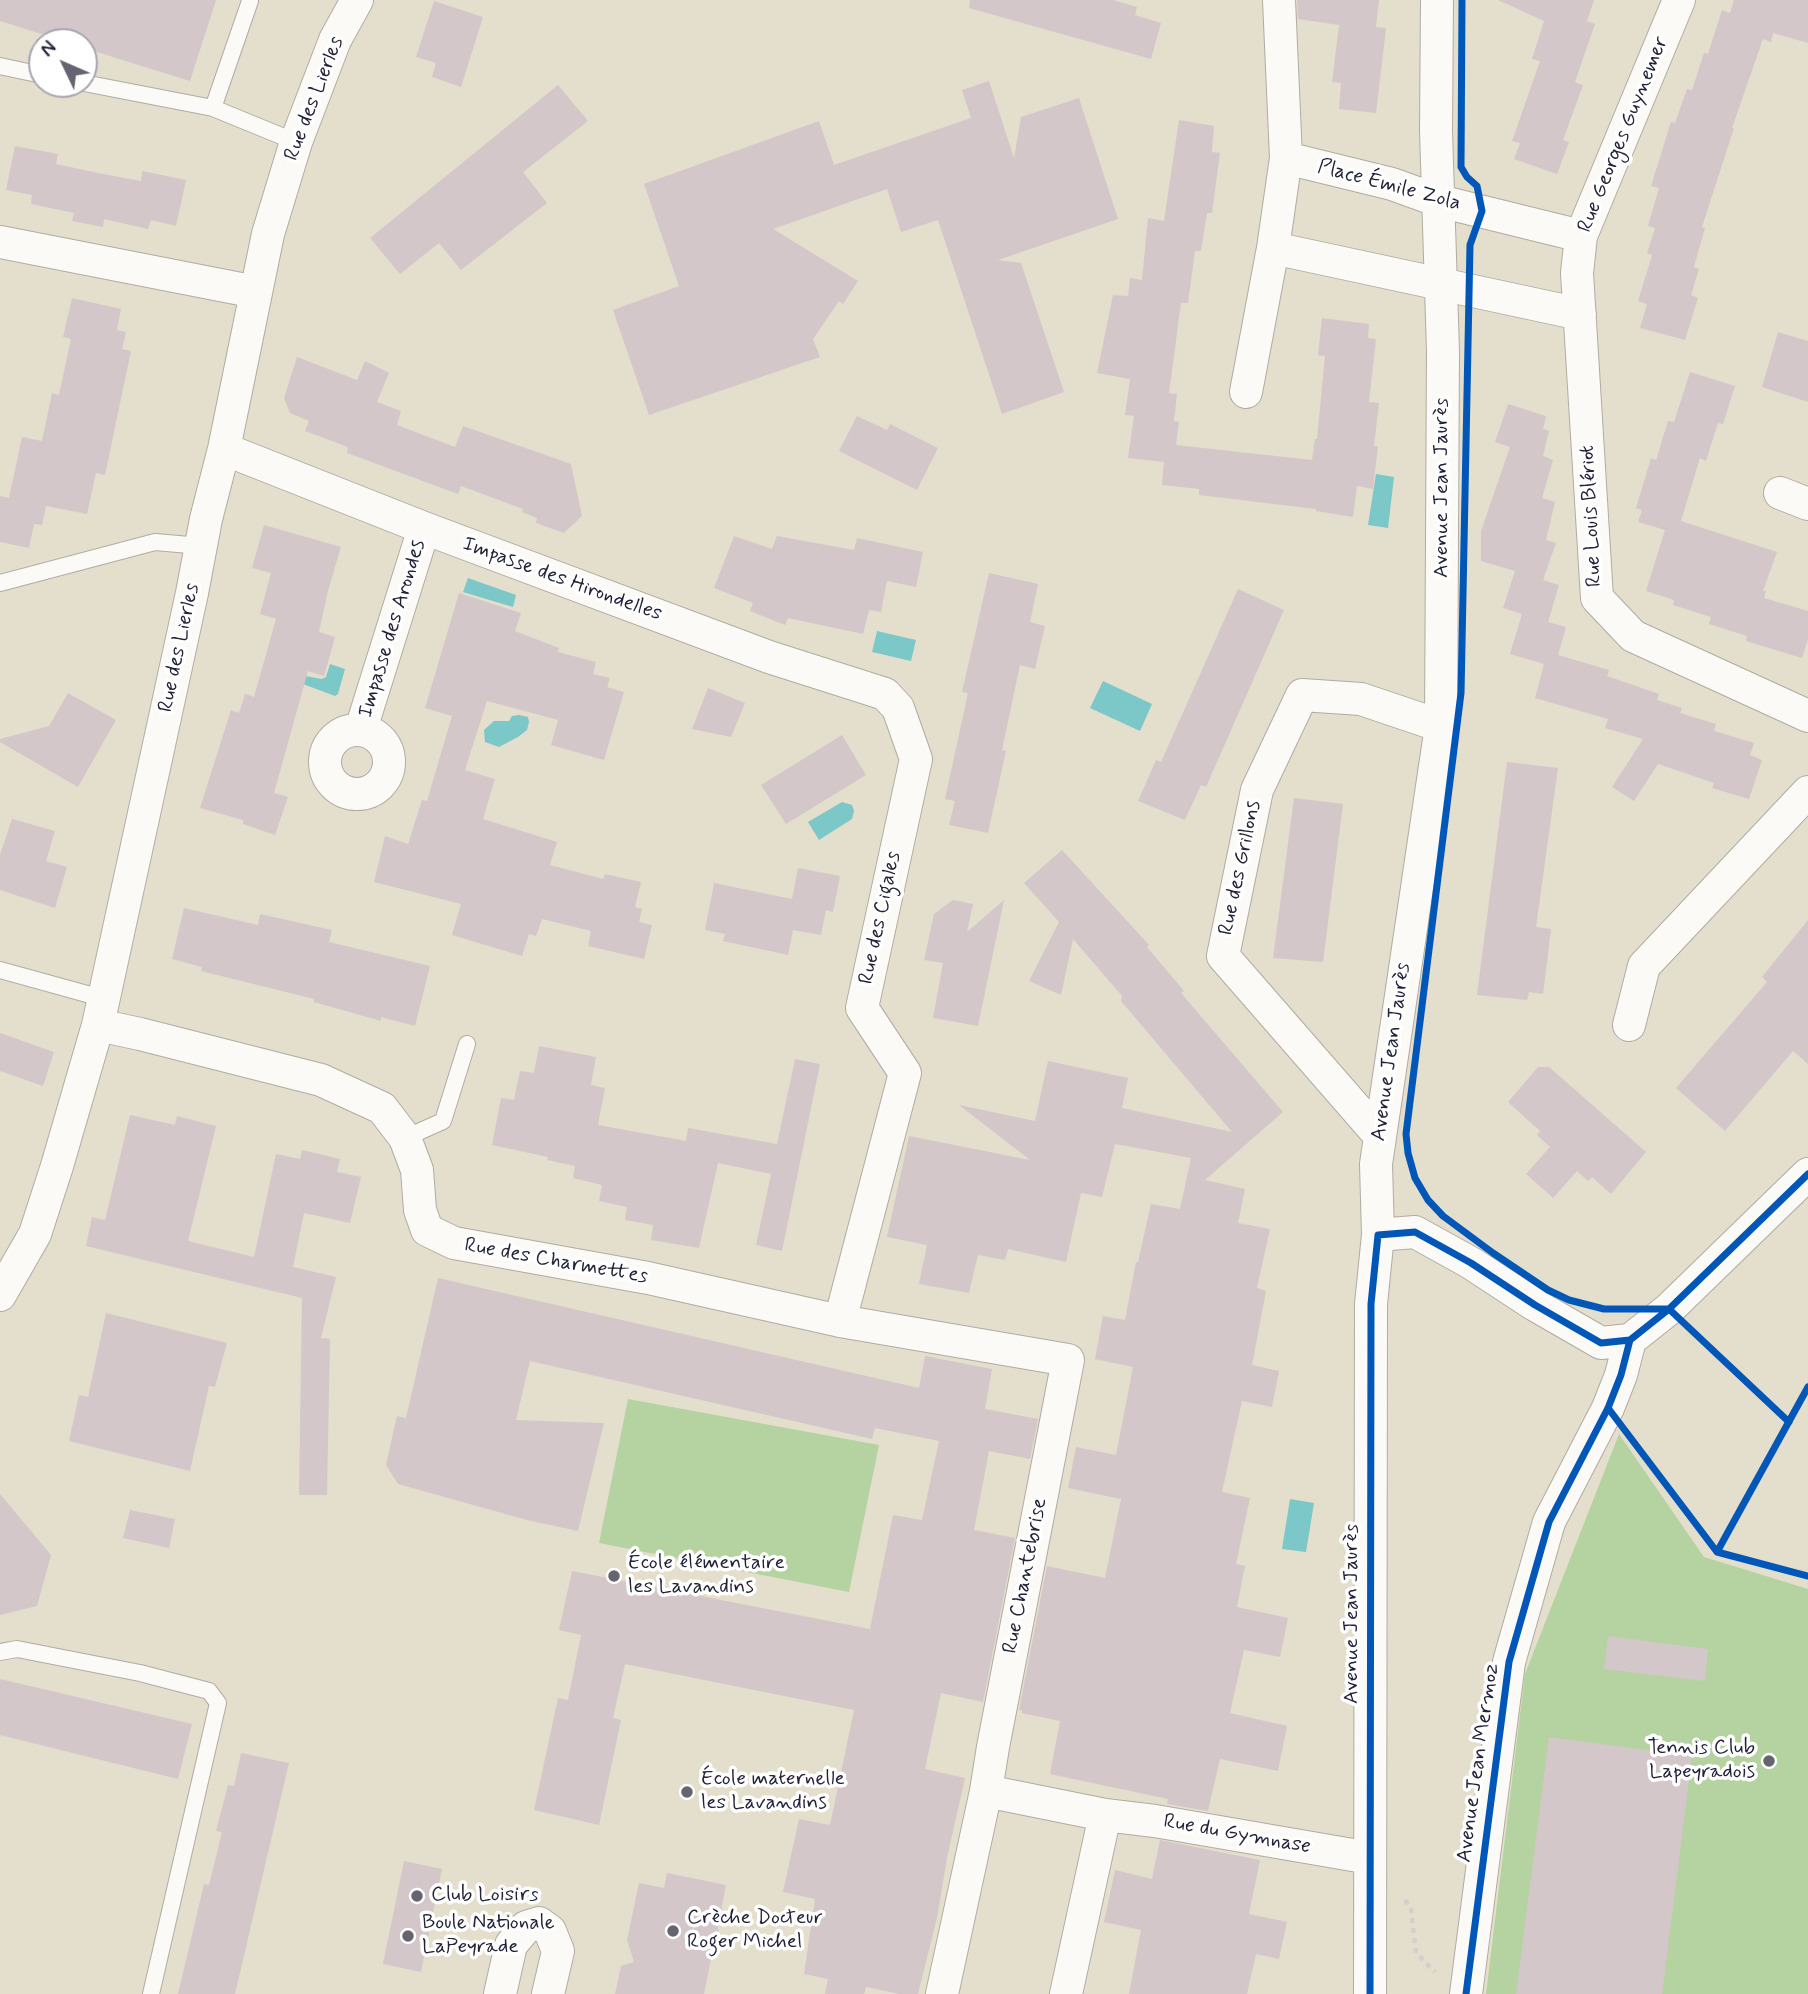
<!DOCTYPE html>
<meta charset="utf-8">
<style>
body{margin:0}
#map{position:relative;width:1808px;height:1994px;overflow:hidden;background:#e4decc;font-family:Mynerve,sans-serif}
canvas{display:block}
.north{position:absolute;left:28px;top:28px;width:70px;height:70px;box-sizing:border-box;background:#fff;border:2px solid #a7a7b1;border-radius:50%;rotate:314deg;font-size:19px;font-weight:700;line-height:28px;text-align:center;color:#22223b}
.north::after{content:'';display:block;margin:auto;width:24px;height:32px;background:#66646e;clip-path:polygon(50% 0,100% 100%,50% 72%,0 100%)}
</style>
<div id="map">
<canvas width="1808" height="1994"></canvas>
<div class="north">N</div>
</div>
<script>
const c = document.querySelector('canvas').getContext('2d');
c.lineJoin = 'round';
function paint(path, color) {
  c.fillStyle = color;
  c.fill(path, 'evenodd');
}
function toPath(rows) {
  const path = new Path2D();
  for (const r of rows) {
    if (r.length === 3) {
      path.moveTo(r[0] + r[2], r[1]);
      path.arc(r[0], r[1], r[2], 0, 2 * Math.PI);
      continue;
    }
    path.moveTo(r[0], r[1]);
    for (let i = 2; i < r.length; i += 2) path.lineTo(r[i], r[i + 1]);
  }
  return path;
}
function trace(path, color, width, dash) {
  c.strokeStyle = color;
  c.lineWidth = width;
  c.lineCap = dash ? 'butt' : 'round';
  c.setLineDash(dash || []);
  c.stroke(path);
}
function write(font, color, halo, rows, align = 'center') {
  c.font = font + ' Mynerve,sans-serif';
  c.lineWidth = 7;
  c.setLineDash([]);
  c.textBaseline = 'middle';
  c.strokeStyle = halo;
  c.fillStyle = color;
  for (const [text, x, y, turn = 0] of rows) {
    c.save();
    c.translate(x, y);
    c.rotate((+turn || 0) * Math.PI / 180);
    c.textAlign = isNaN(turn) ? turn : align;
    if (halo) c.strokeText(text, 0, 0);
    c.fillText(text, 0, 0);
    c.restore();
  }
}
paint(toPath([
 [628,1399,879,1445,849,1592,599,1543],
 [1619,1434,1704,1557,1808,1589,1808,1994,1486,1994,1525,1674]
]), '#b5d2a1');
paint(toPath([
 [1376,474,1394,477,1388,528,1368,525],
 [468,578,516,595,513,607,463,592],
 [877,631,916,640,911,661,872,652],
 [330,664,345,669,338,694,335,696,303,684,305,676,322,679,326,677],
 [1103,681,1152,704,1140,731,1090,708],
 [519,715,528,717,529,722,527,730,518,737,499,747,485,742,484,730,494,721,509,721,512,716],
 [842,802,852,805,854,811,852,819,819,840,808,822],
 [1290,1499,1314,1503,1306,1552,1282,1549]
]), '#7cc7c8');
paint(toPath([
 [0,0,216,0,190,81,84,48,84,42,67,42,0,21],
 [970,0,1113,0,1137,7,1135,15,1161,23,1151,59,969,8],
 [1297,0,1379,0,1376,27,1386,28,1376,113,1339,109,1341,83,1332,82,1339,25,1298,19],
 [1498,0,1594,0,1587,21,1595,24,1575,82,1583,85,1563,140,1569,142,1557,174,1514,159,1520,143,1512,141,1540,61,1532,59,1544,21],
 [1734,0,1808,0,1808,43,1773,33,1771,42,1763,39,1732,128,1734,128,1702,227,1705,228,1694,267,1699,269,1691,295,1698,298,1685,340,1640,328,1647,304,1638,301,1652,255,1647,253,1655,228,1648,226,1659,188,1651,186,1671,122,1675,123,1687,89,1692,90,1704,53,1708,54,1722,10,1730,13],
 [434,1,483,17,461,87,432,77,436,63,416,57],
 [989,81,1014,158,1021,117,1079,98,1118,219,998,260,1021,263,1064,392,1002,414,938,220,901,232,887,189,773,229,858,281,843,304,839,301,813,339,820,357,649,415,613,310,679,286,644,184,819,121,834,165,971,118,962,90],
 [558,85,588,121,523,172,547,203,461,270,439,243,400,274,370,238],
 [1179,120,1214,126,1212,152,1220,153,1212,213,1207,213,1201,251,1195,251,1188,303,1181,303,1169,393,1177,394,1174,421,1179,422,1176,445,1312,460,1315,439,1317,439,1325,356,1318,355,1322,318,1369,324,1368,338,1376,339,1369,402,1379,403,1374,446,1378,446,1373,489,1357,486,1353,517,1316,511,1316,509,1199,495,1199,489,1162,485,1164,462,1128,458,1134,416,1125,415,1130,379,1097,373,1113,295,1128,296,1130,278,1142,280,1148,218,1164,221],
 [15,146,58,154,56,164,98,173,141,181,142,171,186,180,176,226,151,220,148,229,104,219,103,227,72,221,74,213,31,204,32,195,6,190],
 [72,298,121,309,117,330,126,332,122,349,131,351,105,475,96,473,87,514,46,506,42,525,34,524,29,548,0,542,0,496,9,498,22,437,42,441,52,393,59,395,71,339,63,337],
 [1778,332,1808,341,1808,402,1762,387],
 [297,357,357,380,365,361,389,373,377,402,401,411,397,425,455,447,463,426,571,464,582,516,564,533,536,523,537,518,522,512,523,509,461,486,458,494,420,480,347,453,348,447,305,431,309,421,290,413,284,398],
 [1690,372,1735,386,1723,424,1718,423,1706,461,1700,458,1681,521,1777,552,1763,591,1766,591,1764,598,1808,611,1808,639,1802,658,1746,641,1747,636,1709,624,1711,617,1673,605,1674,600,1646,591,1665,530,1638,522,1642,510,1636,508,1651,458,1656,460,1668,421,1674,422],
 [1508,404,1546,416,1543,429,1549,431,1543,456,1553,460,1542,498,1555,502,1546,540,1556,543,1543,580,1559,585,1548,622,1566,627,1558,655,1609,670,1607,676,1659,694,1657,700,1682,708,1680,713,1716,724,1714,731,1754,743,1750,755,1762,760,1749,799,1712,788,1714,783,1658,764,1634,801,1612,787,1643,739,1605,728,1608,719,1535,698,1544,664,1510,654,1522,614,1503,608,1515,571,1481,561,1481,531,1510,447,1495,442],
 [857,416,887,430,890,424,938,448,917,490,839,451],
 [264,525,341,547,328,591,319,632,335,637,324,676,308,671,274,793,288,797,275,835,243,824,243,820,200,808,231,710,239,713,245,694,254,697,276,619,260,614,271,573,252,568],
 [734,536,772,549,777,536,854,550,857,538,923,552,916,587,887,581,881,612,869,610,863,634,788,618,785,625,750,611,753,603,714,588],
 [989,573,1038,584,1030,622,1045,626,1035,669,1020,665,1002,750,1006,751,988,833,949,825,955,801,945,799,968,693,962,692],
 [1238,589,1284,610,1206,787,1201,785,1185,820,1138,801,1156,760,1161,762],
 [459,593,521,613,515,631,559,648,558,652,596,662,593,674,610,678,607,687,624,692,604,760,551,745,558,720,487,701,465,770,495,779,483,819,557,842,550,865,603,879,605,874,641,882,635,907,642,909,639,922,652,925,644,959,588,946,591,931,542,919,536,936,529,934,522,956,452,935,461,904,374,882,385,836,408,844,422,800,427,801,452,716,425,708],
 [708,688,745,703,731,737,692,729],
 [68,693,116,720,78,787,0,742,0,739,49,726],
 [842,735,866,775,786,824,761,785],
 [1507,762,1558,768,1536,927,1551,929,1547,962,1543,994,1529,992,1527,1000,1477,995],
 [1294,798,1343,804,1323,962,1273,958],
 [12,819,55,831,46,861,67,867,55,908,0,890,0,855],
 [1062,850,1149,945,1147,947,1184,991,1181,993,1283,1112,1205,1180,1245,1189,1238,1223,1270,1229,1257,1288,1266,1291,1252,1365,1279,1371,1272,1407,1242,1401,1222,1492,1250,1498,1236,1564,1245,1566,1237,1607,1288,1618,1280,1657,1244,1650,1230,1713,1287,1726,1278,1771,1220,1759,1208,1811,1167,1804,1168,1799,1050,1774,1060,1721,1022,1713,1022,1710,1019,1710,1047,1566,1105,1578,1121,1499,1068,1488,1076,1447,1116,1455,1133,1367,1095,1359,1103,1316,1125,1320,1136,1262,1138,1262,1151,1204,1180,1209,1191,1158,1115,1144,1102,1197,1081,1193,1066,1262,1008,1249,1005,1260,978,1255,969,1293,919,1284,927,1245,887,1237,909,1136,1030,1160,959,1105,1035,1121,1048,1061,1128,1078,1122,1108,1232,1132,1121,1001,1122,996,1073,939,1061,995,1029,981,1059,922,1024,883],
 [798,868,840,876,833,912,826,910,821,935,793,930,788,955,723,941,725,934,705,930,714,883,792,899],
 [953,900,973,904,967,932,1004,900,978,1026,933,1018,943,963,924,960,934,914],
 [184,908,258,925,260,914,332,930,329,942,430,966,415,1026,381,1017,381,1021,314,1002,314,999,201,971,202,967,172,959],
 [1808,920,1808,1064,1793,1051,1725,1131,1676,1088,1767,982,1762,977],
 [0,1033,54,1052,43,1086,0,1071],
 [539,1046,596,1057,591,1085,605,1088,598,1125,686,1141,688,1128,777,1144,795,1059,820,1064,782,1251,756,1245,771,1174,718,1163,699,1248,651,1240,653,1225,625,1220,627,1207,599,1201,602,1185,573,1178,575,1166,547,1160,548,1157,492,1145,501,1098,514,1100,520,1071,534,1073],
 [1538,1067,1549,1067,1646,1152,1611,1194,1592,1177,1588,1181,1577,1171,1553,1198,1526,1174,1550,1147,1537,1135,1540,1131,1508,1102],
 [130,1115,175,1125,177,1116,216,1126,188,1241,254,1257,276,1154,300,1159,302,1150,340,1159,337,1172,361,1177,350,1223,304,1213,293,1267,336,1277,321,1338,330,1339,327,1495,299,1495,302,1298,86,1246,92,1217,105,1220],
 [438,1278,919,1388,925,1356,992,1369,985,1409,1038,1419,1030,1459,989,1451,974,1530,1015,1538,983,1702,941,1693,925,1769,965,1778,947,1858,937,1918,918,1994,900,1994,866,1987,864,1994,825,1994,828,1979,804,1974,815,1899,783,1892,799,1819,830,1825,854,1710,625,1664,613,1718,621,1720,599,1825,534,1810,558,1698,568,1700,581,1635,559,1630,572,1571,870,1629,893,1515,922,1520,939,1441,875,1428,872,1439,530,1361,516,1420,604,1423,578,1531,527,1520,398,1484,386,1465,391,1442,397,1416,406,1418],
 [106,1313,227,1343,215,1387,209,1386,190,1471,69,1441,79,1395,88,1397],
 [0,1494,51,1555,37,1606,0,1615],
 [130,1510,175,1519,169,1548,123,1538],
 [1608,1636,1708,1649,1705,1681,1604,1669],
 [0,1679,192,1724,178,1779,0,1735],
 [1549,1737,1692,1756,1662,1994,1516,1994],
 [241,1753,289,1763,235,1994,178,1994,204,1884,209,1885,222,1832,216,1831,228,1785,234,1786],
 [1160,1840,1260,1860,1249,1914,1287,1922,1279,1959,1256,1954,1247,1994,1129,1994,1141,1930,1104,1922,1115,1870,1152,1879],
 [404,1861,442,1869,421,1972,383,1964],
 [667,1873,726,1885,718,1928,719,1935,714,1944,704,1994,615,1994,621,1966,634,1962,627,1940,639,1883,664,1888]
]), '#d4c7c9');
const lane = toPath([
 [0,66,42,75],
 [84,83,213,108,250,1],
 [213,108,296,142],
 [0,583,155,542,201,546],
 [0,970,105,999],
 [405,1138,443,1121,467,1044],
 [0,1652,17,1649,140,1673,209,1691,218,1703,151,1994]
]);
const street = toPath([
 [1679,0,1581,236,1577,273,1597,598,1633,636,1808,716],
 [1286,158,1392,184,1439,201,1581,236],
 [0,242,256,292],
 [1273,248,1580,314],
 [1246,392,1273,248,1286,158,1279,0],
 [224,449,424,528,769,657,885,694,898,708,916,759,862,1008,905,1073,840,1321],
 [1780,493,1808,504],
 [361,729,424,528],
 [357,762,32],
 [98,1025,140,1034,321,1080,382,1108,405,1138,417,1170,420,1210,427,1230,454,1243,648,1278,840,1321,1068,1360,993,1747,986,1791,942,1994],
 [1629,1025,1644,966,1808,792],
 [1379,1135,1223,956,1257,790,1302,695,1361,699,1441,726],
 [1378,1235,1415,1232,1471,1263,1535,1305,1601,1343,1630,1340],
 [0,1295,35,1234,57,1166,98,1025,192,593,206,519,224,449,268,234,296,142,335,40,357,0],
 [986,1791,1105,1815,1155,1821,1370,1858],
 [500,1994,511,1945,526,1927,539,1923,550,1931,558,1951,548,1994],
 [1066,1994,1105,1815],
 [1370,1994,1371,1304,1378,1235,1376,1164,1441,726,1443,351,1436,131,1437,0],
 [1466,1994,1509,1662,1549,1522,1608,1408,1621,1375,1630,1340,1669,1309,1808,1174]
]);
trace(lane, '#b0aca3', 18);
trace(street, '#b0aca3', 34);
trace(toPath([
 [1405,1900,1411,1909,1416,1953,1435,1972]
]), '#d1d0cc', 4.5, [5, 5]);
trace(lane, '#fbfaf7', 16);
trace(street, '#fbfaf7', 32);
trace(toPath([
 [1462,0,1461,167,1467,177,1477,186,1482,211,1470,245,1461,693,1406,1134,1408,1153,1415,1178,1428,1200,1443,1216,1493,1253,1548,1290,1569,1300,1604,1309,1669,1309,1789,1422],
 [1808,1387,1717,1552,1808,1576],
 [1608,1408,1717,1552],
 [1370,1994,1371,1304,1378,1235,1415,1232,1471,1263,1535,1305,1601,1343,1630,1340],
 [1466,1994,1509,1662,1549,1522,1608,1408,1621,1375,1630,1340,1669,1309,1808,1174]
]), '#0057b8', 7);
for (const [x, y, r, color] of [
 [614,1576,7,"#66646e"],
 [1769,1761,7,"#66646e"],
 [687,1792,7,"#66646e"],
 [417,1896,7,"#66646e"],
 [673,1931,7,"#66646e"],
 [408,1936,7,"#66646e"]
]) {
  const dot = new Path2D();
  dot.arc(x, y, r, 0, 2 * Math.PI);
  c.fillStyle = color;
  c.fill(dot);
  trace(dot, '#fff', 2.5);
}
write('21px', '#22223b', '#fff', [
 ["Rue des Lierles",315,99,-69],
 ["Rue Georges Guynemer",1624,135,-68],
 ["Place Émile Zola",1389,186,15],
 ["Avenue Jean Jaurès",1443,488,-90],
 ["Rue Louis Blériot",1592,516,-93],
 ["Impasse des Hirondelles",562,580,20],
 ["Impasse des Arondes",393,629,-73],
 ["Rue des Lierles",180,648,-78],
 ["Rue des Grillons",1241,868,-78],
 ["Rue des Cigales",881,918,-78],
 ["Avenue Jean Jaurès",1392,1052,-82],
 ["Rue des Charmettes",556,1262,10],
 ["Rue Chantebrise",1026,1576,-79],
 ["Avenue Jean Jaurès",1353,1614,-90],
 ["Avenue Jean Mermoz",1479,1763,-82],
 ["Rue du Gymnase",1237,1835,10]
]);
write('21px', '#22223b', '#fff', [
 ["École élémentaire",628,1564],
 ["les Lavandins",628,1588],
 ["Tennis Club",1755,1749,"right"],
 ["Lapeyradois",1755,1773,"right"],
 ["École maternelle",701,1780],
 ["les Lavandins",701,1804],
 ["Club Loisirs",431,1896],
 ["Crèche Docteur",687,1919],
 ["Roger Michel",687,1943],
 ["Boule Nationale",422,1924],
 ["LaPeyrade",422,1948]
], 'left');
</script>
